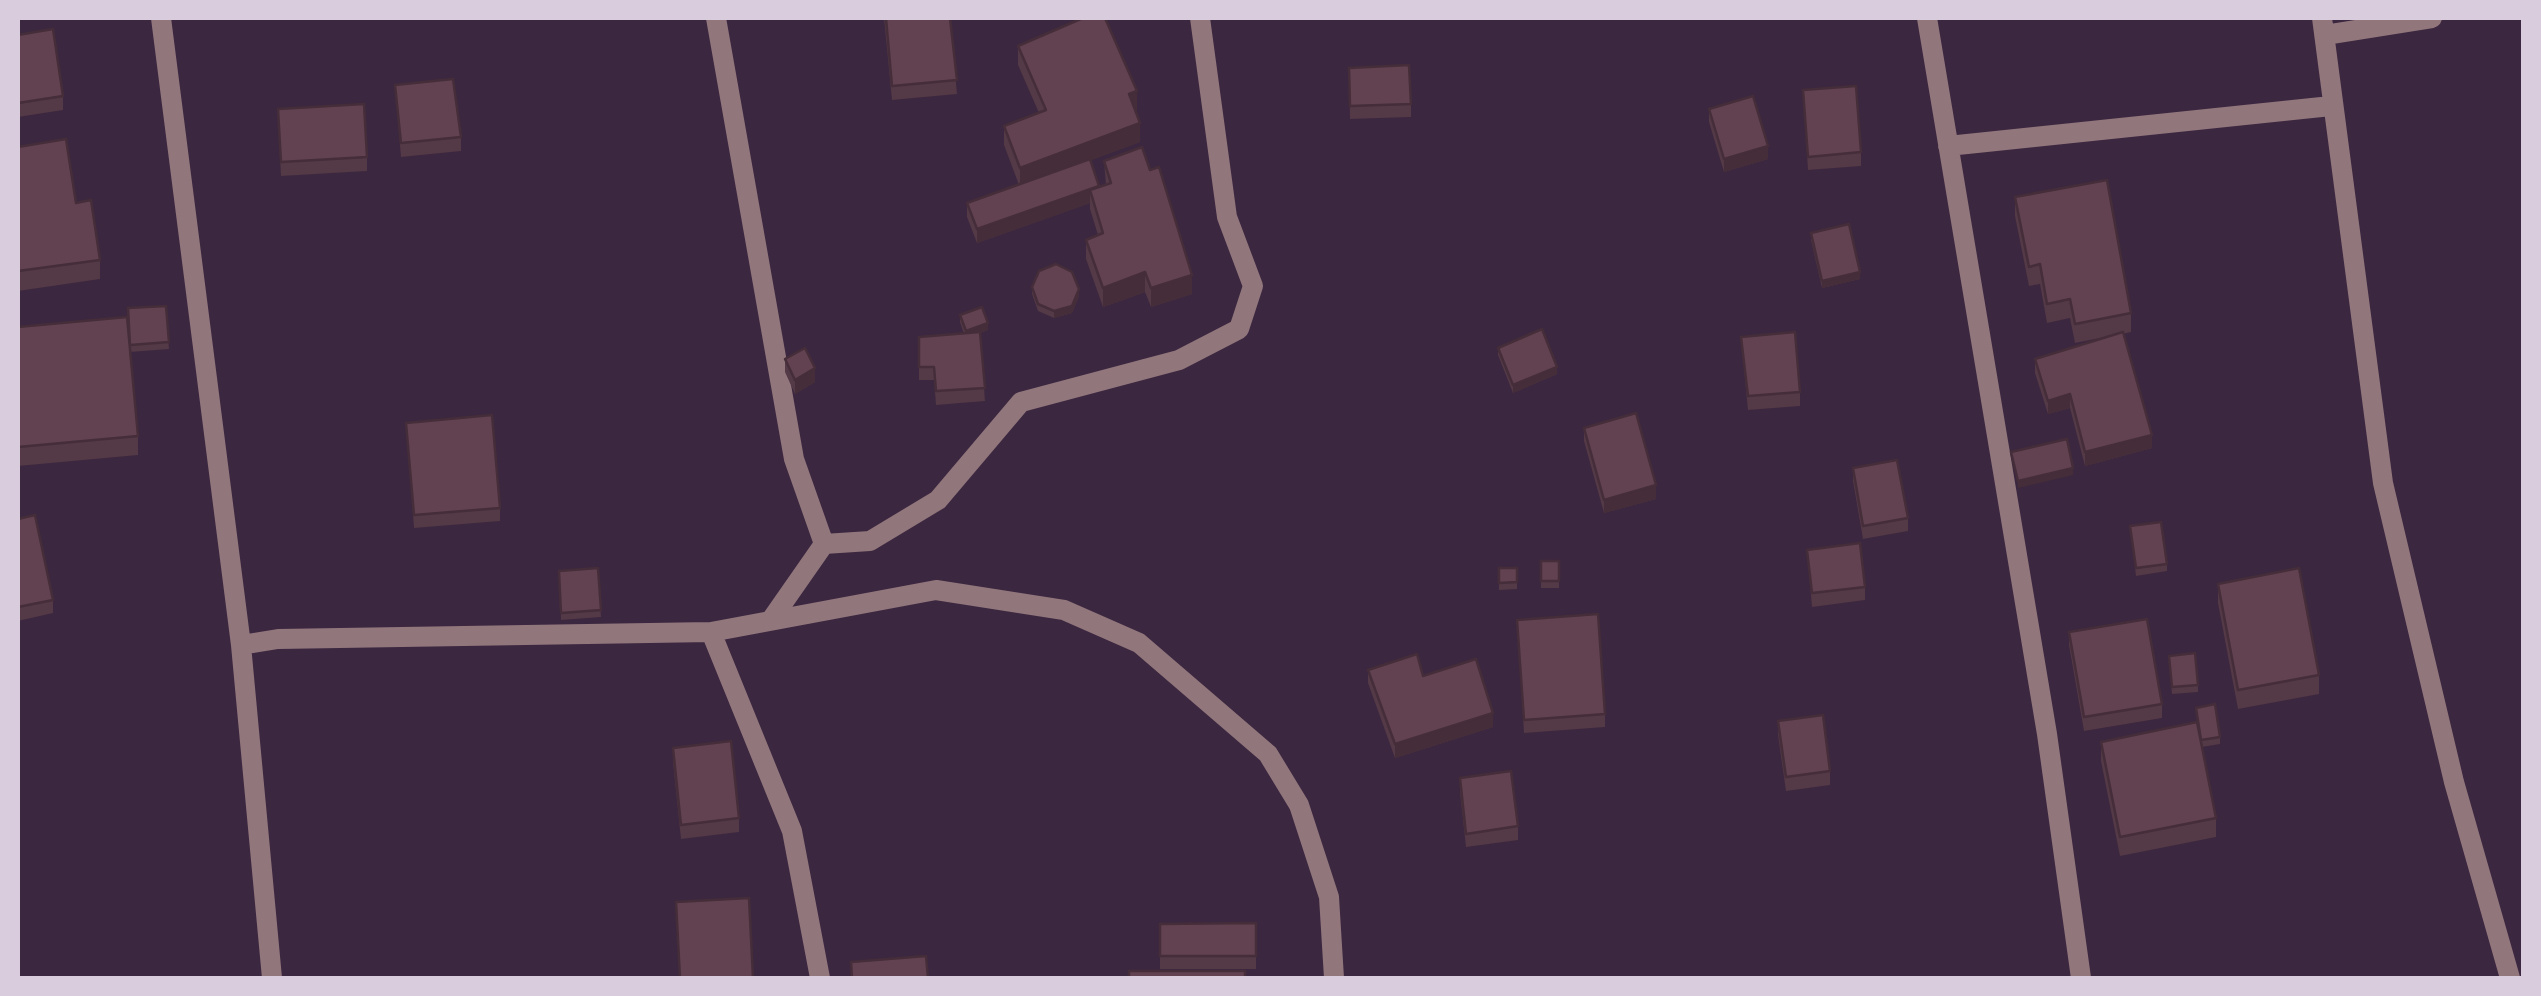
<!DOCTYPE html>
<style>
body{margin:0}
#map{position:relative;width:2541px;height:996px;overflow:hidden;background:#3b273f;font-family:"PT Sans Narrow",sans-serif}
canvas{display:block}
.frame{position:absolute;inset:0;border:20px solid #d9ccdc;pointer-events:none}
</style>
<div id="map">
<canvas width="2541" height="996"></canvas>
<div class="frame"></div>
</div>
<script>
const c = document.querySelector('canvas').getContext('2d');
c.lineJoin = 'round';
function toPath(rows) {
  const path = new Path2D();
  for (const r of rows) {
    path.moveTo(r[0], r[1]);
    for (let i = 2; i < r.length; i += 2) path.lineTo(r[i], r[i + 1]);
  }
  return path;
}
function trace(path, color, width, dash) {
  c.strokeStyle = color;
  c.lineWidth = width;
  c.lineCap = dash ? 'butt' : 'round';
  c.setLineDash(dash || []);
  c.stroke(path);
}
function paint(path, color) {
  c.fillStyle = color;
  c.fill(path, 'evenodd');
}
trace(toPath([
 [161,18,241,645,272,978],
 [716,18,794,459,824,544],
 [1927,18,2047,734,2081,978],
 [2322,18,2383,483,2454,782,2510,978],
 [2325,35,2432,18],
 [1948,146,2331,106],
 [771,620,824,544,870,541,938,500,1021,402,1179,360,1239,329,1253,286,1227,217,1200,18],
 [711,632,936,590,1064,610,1139,643,1268,754,1299,805,1329,897,1334,978],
 [241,645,278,639,711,632,792,831,820,978]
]), '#91767c', 20);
paint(toPath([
 [884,18,950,18,957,94,892,100],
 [18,35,63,96,63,110,18,117],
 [1018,46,1137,110,1135,111,1140,142,1091,160,1099,187,1106,185,1104,161,1192,294,1151,307,1145,292,1103,307,1086,259,1086,240,1098,235,1090,209,1090,203,977,243,967,217,967,203,1019,185,1004,145,1004,126,1039,113,1018,65],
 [1349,68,1411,104,1411,117,1350,119],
 [395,85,461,137,461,151,401,157],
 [1803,90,1861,152,1861,166,1808,170],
 [1709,109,1768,159,1724,172,1709,122],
 [278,122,367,157,367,171,281,176],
 [18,147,76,203,100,260,100,279,18,291],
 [2015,197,2131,313,2131,332,2123,334,2152,448,2085,466,2070,408,2048,414,2035,373,2035,359,2110,336,2075,343,2070,318,2047,323,2040,284,2029,286,2015,216],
 [1811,233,1860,279,1822,288,1811,240],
 [1032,287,1079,296,1072,313,1054,318,1038,311,1032,294],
 [166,306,169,349,130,352,138,436,138,455,18,466,18,327,127,317],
 [960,315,988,330,980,333,985,401,936,405,934,380,919,380,919,337,964,334,960,322],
 [1741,337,1800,392,1800,406,1748,410],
 [1498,348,1557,374,1513,393,1498,355],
 [785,359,815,382,795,394,785,372],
 [406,423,500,508,500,521,414,528],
 [1584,428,1656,499,1604,513,1584,441],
 [1853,468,1908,518,1908,531,1863,539,1853,481],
 [18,519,53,600,53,613,18,621],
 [2130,526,2167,564,2167,571,2136,576],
 [1807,550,1865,587,1865,600,1812,607],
 [1541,561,1559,561,1559,588,1541,588],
 [598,568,601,617,561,620,559,571],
 [1499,568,1517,568,1517,589,1499,590],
 [2218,584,2319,675,2319,694,2238,709,2218,603],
 [1517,620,1605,714,1605,727,1524,733],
 [2069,632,2162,704,2162,718,2084,731,2069,645],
 [2169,663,2198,685,2198,692,2172,694],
 [1368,670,1493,727,1395,758,1368,683],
 [2196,708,2220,737,2220,744,2202,747,2216,818,2216,837,2120,856,2101,761,2101,742,2199,732],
 [1778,721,1830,771,1830,785,1786,791,1778,735],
 [673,748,739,818,739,832,681,839,673,762],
 [1460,778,1518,826,1518,840,1466,847,1460,792],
 [1256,923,1256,969,1160,969,1160,924]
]), '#543946');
paint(toPath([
 [1137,91,1137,110,1129,114,1129,94],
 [1140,123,1140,142,1020,187,1020,168],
 [1768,146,1768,159,1724,172,1724,159],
 [1090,190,1090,203,977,243,977,229],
 [1145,272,1145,292,1103,307,1103,288],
 [1860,272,1860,279,1822,288,1822,281],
 [1192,275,1192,294,1151,307,1151,288],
 [1079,289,1079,296,1072,313,1054,318,1054,311],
 [988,323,988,330,966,338,966,331],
 [1557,367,1557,374,1513,393,1513,385],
 [815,368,815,382,795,394,795,380],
 [2070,394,2070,408,2048,414,2048,401],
 [2152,435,2152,448,2085,466,2085,452],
 [2073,468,2073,475,2018,488,2018,481],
 [1656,485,1656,499,1604,513,1604,500],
 [1493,713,1493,727,1395,758,1395,744]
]), '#452e39');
const building = toPath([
 [886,18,950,18,957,80,892,86,886,18],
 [1083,18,1105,18,1137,91,1129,94,1140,123,1020,168,1004,126,1046,110,1018,46,1083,18],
 [53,29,63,96,18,103,18,35,53,29],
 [1409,65,1411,104,1350,106,1349,68,1409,65],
 [453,79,461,137,401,143,395,85,453,79],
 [1856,86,1861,152,1808,157,1803,90,1856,86],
 [1753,96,1768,146,1724,159,1709,109,1753,96],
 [364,104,367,157,281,162,278,109,364,104],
 [66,139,76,203,91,200,100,260,18,271,18,147,66,139],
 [1142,147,1150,170,1159,167,1192,275,1151,288,1145,272,1103,288,1086,240,1103,233,1090,190,1111,183,1104,161,1142,147],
 [1090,159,1099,186,977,229,967,203,1090,159],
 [2107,180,2131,313,2075,324,2070,299,2047,304,2040,264,2029,267,2015,197,2107,180],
 [1849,224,1860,272,1822,281,1811,233,1849,224],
 [1056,264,1072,272,1079,289,1072,306,1054,311,1038,304,1032,287,1039,271,1056,264],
 [166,306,169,342,130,345,128,308,166,306],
 [982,307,988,323,966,331,960,315,982,307],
 [127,317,138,436,18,447,18,327,127,317],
 [1542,329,1557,367,1513,385,1498,348,1542,329],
 [980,332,985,388,936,391,934,367,919,367,919,337,980,332],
 [1795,332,1800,392,1748,396,1741,337,1795,332],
 [2123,332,2152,435,2085,452,2070,394,2048,401,2035,359,2123,332],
 [805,348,815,368,795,380,785,359,805,348],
 [1636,413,1656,485,1604,500,1584,428,1636,413],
 [492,415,500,508,414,515,406,423,492,415],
 [2067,439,2073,468,2018,481,2011,452,2067,439],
 [1897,460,1908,518,1863,526,1853,468,1897,460],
 [35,515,53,600,18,607,18,519,35,515],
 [2161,522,2167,564,2136,568,2130,526,2161,522],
 [1860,543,1865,587,1812,593,1807,550,1860,543],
 [1541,561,1559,561,1559,581,1541,581,1541,561],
 [598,568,601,610,561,613,559,571,598,568],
 [1499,568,1517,568,1517,582,1499,583,1499,568],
 [2299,568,2319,675,2238,690,2218,584,2299,568],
 [1598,614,1605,714,1524,720,1517,620,1598,614],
 [2147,619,2162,704,2084,717,2069,632,2147,619],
 [2195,653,2198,685,2172,687,2169,656,2195,653],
 [1417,654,1423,676,1476,659,1493,713,1395,744,1368,670,1417,654],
 [2215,704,2220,737,2201,740,2196,708,2215,704],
 [1823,715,1830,771,1786,777,1778,721,1823,715],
 [2197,722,2216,818,2120,837,2101,742,2197,722],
 [731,741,739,818,681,825,673,748,731,741],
 [1511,771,1518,826,1466,834,1460,778,1511,771],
 [749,898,753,978,680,978,676,902,749,898],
 [1256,923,1256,956,1160,956,1160,924,1256,923],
 [926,956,928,978,852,978,851,962,926,956],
 [1129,971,1245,971,1245,978,1129,978,1129,971]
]);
paint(building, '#624251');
trace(building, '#452e39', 2.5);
</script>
